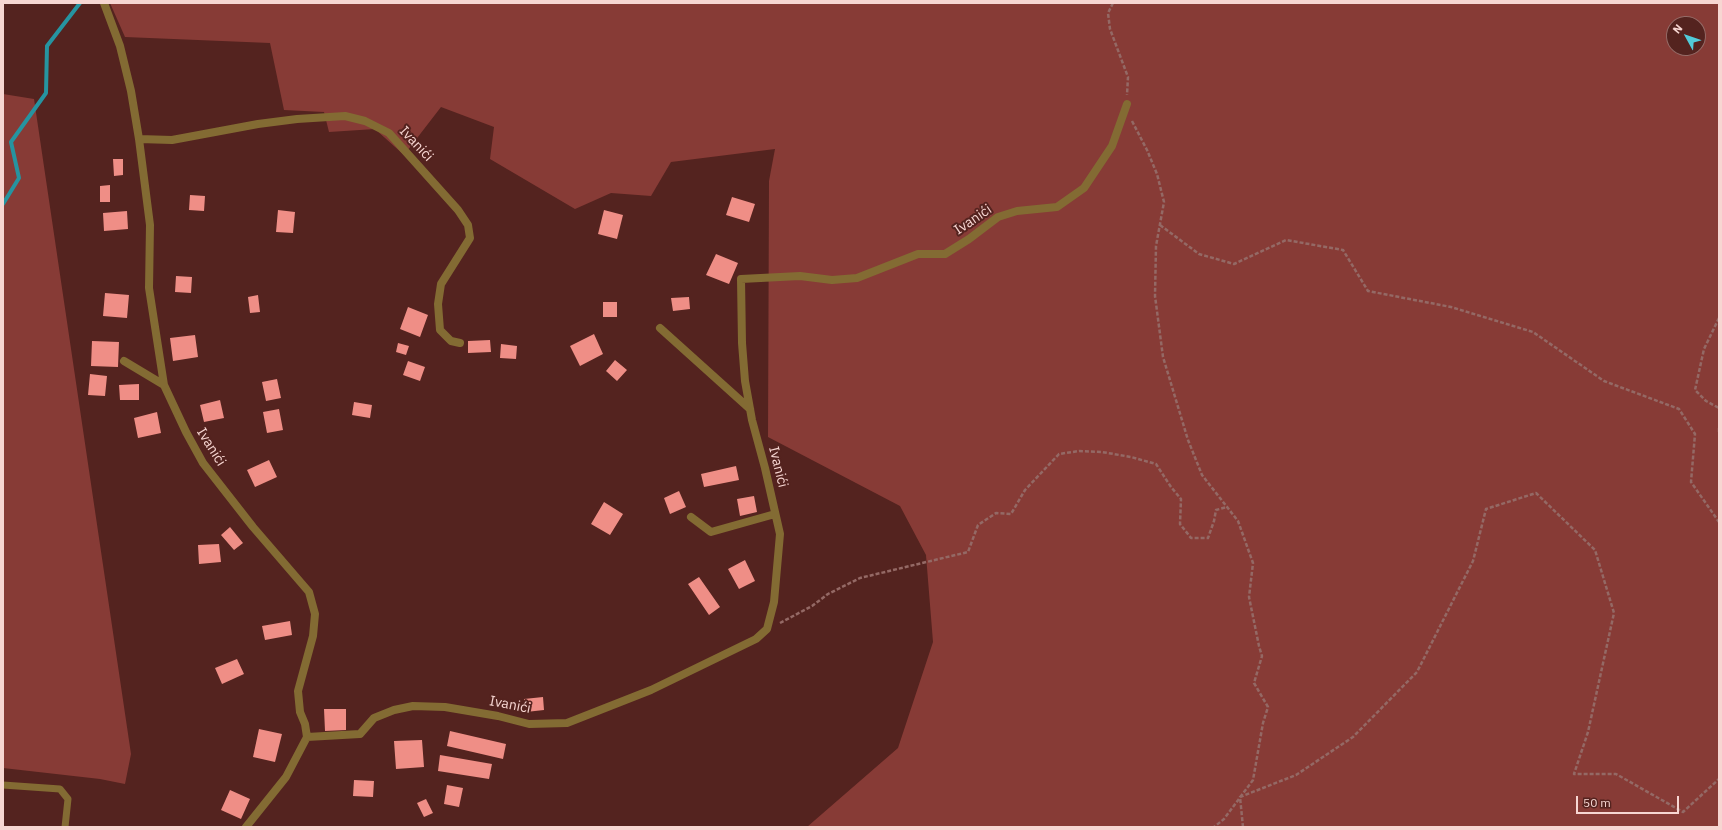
<!DOCTYPE html>
<meta charset="utf-8">
<style>
body{margin:0}
#map{position:relative;width:1722px;height:830px;overflow:hidden;background:#54231f;font-family:"IBM Plex Sans",sans-serif}
canvas{display:block}
.frame{position:absolute;inset:0;border:4px solid #f7d6d2;pointer-events:none}
.north{position:absolute;left:1666px;top:16px;width:40px;height:40px;box-sizing:border-box;background:#54231f;border:1px solid #956b67;border-radius:50%;rotate:310deg;font-size:11px;font-weight:700;line-height:16px;text-align:center;color:#f7d6d2}
.north::after{content:'';display:block;margin:auto;width:14px;height:18px;background:#52cbd9;clip-path:polygon(50% 0,100% 100%,50% 72%,0 100%)}
.scale{position:absolute;left:1576px;top:796px;width:103px;height:18px;box-sizing:border-box;border:2px solid #f7d6d2;border-top:0;padding-left:5px;font-size:12px;line-height:14px;white-space:nowrap;color:#f7d6d2;-webkit-text-stroke:3px #54231f;paint-order:stroke}
</style>
<div id="map">
<canvas width="1722" height="830"></canvas>
<div class="frame"></div>
<div class="north">N</div>
<div class="scale">50 m</div>
</div>
<script>
const c = document.querySelector('canvas').getContext('2d');
c.lineJoin = 'round';
function paint(path, color) {
  c.fillStyle = color;
  c.fill(path, 'evenodd');
}
function toPath(rows) {
  const path = new Path2D();
  for (const r of rows) {
    path.moveTo(r[0], r[1]);
    for (let i = 2; i < r.length; i += 2) path.lineTo(r[i], r[i + 1]);
  }
  return path;
}
function trace(path, color, width, dash) {
  c.strokeStyle = color;
  c.lineWidth = width;
  c.lineCap = dash ? 'butt' : 'round';
  c.setLineDash(dash || []);
  c.stroke(path);
}
function write(font, color, halo, rows, align = 'center') {
  c.font = font + ' "IBM Plex Sans",sans-serif';
  c.lineWidth = 4;
  c.setLineDash([]);
  c.textBaseline = 'middle';
  c.strokeStyle = halo;
  c.fillStyle = color;
  for (const [text, x, y, turn = 0] of rows) {
    c.save();
    c.translate(x, y);
    c.rotate((+turn || 0) * Math.PI / 180);
    c.textAlign = isNaN(turn) ? turn : align;
    if (halo) c.strokeText(text, 0, 0);
    c.fillText(text, 0, 0);
    c.restore();
  }
}
paint(toPath([
 [110,3,1719,3,1719,827,807,827,898,748,933,642,926,555,900,506,768,437,769,181,775,149,671,162,651,196,611,193,575,209,490,159,494,127,441,107,404,155,375,129,329,132,324,112,284,110,270,43,125,37],
 [1674,24,1698,24,1698,48,1674,48],
 [3,94,34,99,131,754,125,784,100,779,3,768]
]), '#873b36');
trace(toPath([
 [3,204,19,178,11,142,46,93,47,46,80,3]
]), '#2694a0', 4);
paint(toPath([
 [113,159,123,159,123,175,114,176],
 [110,185,110,202,100,202,100,186],
 [190,195,205,196,204,211,189,210],
 [732,197,755,204,749,222,726,215],
 [278,210,295,212,293,233,276,232],
 [604,210,623,215,617,239,598,234],
 [127,211,128,229,104,231,103,213],
 [716,254,738,263,729,284,706,275],
 [176,276,192,277,191,293,175,292],
 [105,293,129,295,127,318,103,316],
 [258,295,260,312,250,313,248,297],
 [689,297,690,309,673,311,671,298],
 [603,302,617,302,617,317,603,317],
 [408,307,428,315,420,337,400,329],
 [594,334,603,354,580,366,570,346],
 [195,335,198,357,173,361,170,338],
 [490,340,491,352,468,353,468,341],
 [92,341,119,342,118,367,91,366],
 [398,343,409,346,406,355,396,352],
 [501,344,517,346,516,359,500,358],
 [615,360,627,370,617,381,606,371],
 [408,361,425,367,420,381,403,375],
 [90,374,107,376,105,396,88,395],
 [277,379,281,398,266,401,262,382],
 [139,384,139,400,120,400,119,385],
 [220,400,224,418,204,422,200,405],
 [354,402,372,405,370,418,352,415],
 [279,409,283,430,267,433,263,412],
 [157,412,161,433,138,438,134,418],
 [269,460,277,477,255,487,247,470],
 [736,466,739,480,704,487,701,474],
 [679,491,686,507,670,514,664,498],
 [754,496,757,512,740,516,737,499],
 [604,502,623,514,610,535,591,524],
 [230,527,243,543,234,550,221,535],
 [219,544,221,562,199,564,198,545],
 [745,560,755,581,739,589,728,569],
 [699,577,720,607,709,615,688,584],
 [290,621,292,635,265,640,262,626],
 [237,659,244,674,222,684,215,668],
 [543,697,544,710,526,712,524,699],
 [324,709,346,709,346,730,325,731],
 [259,729,282,734,275,762,253,757],
 [450,731,506,744,503,759,447,746],
 [422,740,424,767,396,769,394,741],
 [440,755,492,764,489,779,438,771],
 [354,780,374,781,373,797,353,796],
 [447,785,463,788,459,807,444,804],
 [230,790,250,799,241,819,221,810],
 [426,799,433,813,424,817,417,803]
]), '#ef8e86');
trace(toPath([
 [1113,3,1108,13,1110,29,1128,77,1127,95],
 [1132,121,1147,150,1157,174,1164,202,1156,246,1155,296,1163,357,1188,440,1202,475,1238,521,1253,563,1249,597,1259,646,1262,656,1254,683,1268,707,1263,723,1253,780,1224,819,1214,827],
 [1160,225,1199,254,1234,264,1286,240,1343,250,1368,291,1451,307,1533,332,1604,381,1679,409,1695,434,1691,482,1719,522],
 [1719,318,1704,349,1695,390,1706,401,1719,408],
 [1719,428,1719,432],
 [780,623,812,606,828,594,860,578,968,552,978,525,996,513,1011,514,1025,490,1059,454,1079,451,1102,452,1131,457,1156,464,1171,487,1181,499,1180,524,1191,538,1208,538,1214,521,1216,510,1227,507],
 [1243,827,1240,797,1296,775,1353,737,1417,672,1473,561,1486,509,1536,493,1595,550,1614,613,1588,732,1574,774,1616,774,1683,812,1719,779]
]), '#946965', 2.5, [4, 2]);
trace(toPath([
 [3,785,60,789,68,799,65,827]
]), '#836b33', 7);
trace(toPath([
 [104,3,120,46,131,91,139,139,150,225,149,288,164,385,186,432,203,463,253,527,309,592,315,614,313,636,298,691,300,712,305,724,307,737,286,777,246,827],
 [139,139,172,140,258,124,297,119,345,116,365,121,389,133,458,210,468,225,470,238,441,284,438,304,440,330,451,341,460,343],
 [660,328,750,409],
 [124,361,164,385],
 [691,517,711,532,775,514],
 [307,737,360,734,374,718,394,710,413,706,445,707,498,716,529,724,567,723,651,690,756,639,767,629,774,602,780,534,765,468,752,420,745,381,742,343,741,279,800,276,832,280,857,278,918,254,945,254,969,239,998,217,1017,211,1057,207,1084,188,1112,146,1127,104]
]), '#836b33', 8);
write('14px', '#f7d6d2', '#54231f', [
 ["Ivanići",416,144,47],
 ["Ivanići",973,220,-34],
 ["Ivanići",211,447,58],
 ["Ivanići",778,467,76],
 ["Ivanići",510,705,11]
]);
</script>
